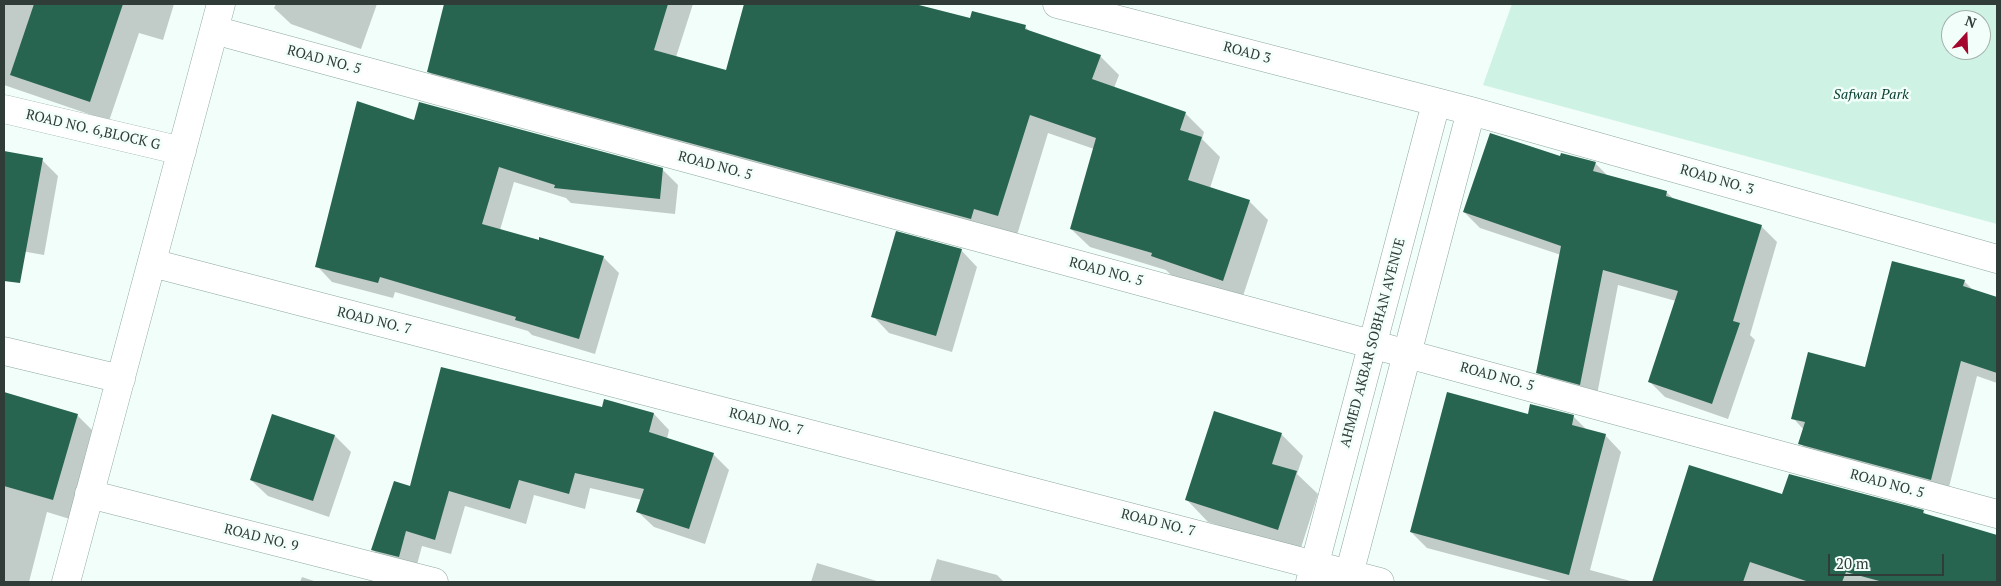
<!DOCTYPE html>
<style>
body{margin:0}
#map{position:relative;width:2001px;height:586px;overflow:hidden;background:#f2fef9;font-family:"PT Serif",serif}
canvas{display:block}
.frame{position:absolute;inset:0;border:5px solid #303c37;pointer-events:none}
.north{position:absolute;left:1941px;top:10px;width:50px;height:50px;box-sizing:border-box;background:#f2fef9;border:1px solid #a4b0ab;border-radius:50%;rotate:20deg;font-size:14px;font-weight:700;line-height:20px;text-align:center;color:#303c37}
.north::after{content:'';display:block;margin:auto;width:18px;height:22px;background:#a5082e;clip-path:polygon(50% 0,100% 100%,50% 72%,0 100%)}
.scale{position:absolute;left:1828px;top:554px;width:116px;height:22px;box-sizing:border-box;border:2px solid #303c37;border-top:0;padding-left:6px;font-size:15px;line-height:18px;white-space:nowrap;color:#303c37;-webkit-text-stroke:4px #f2fef9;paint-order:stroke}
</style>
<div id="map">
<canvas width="2001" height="586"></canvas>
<div class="frame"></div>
<div class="north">N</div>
<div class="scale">20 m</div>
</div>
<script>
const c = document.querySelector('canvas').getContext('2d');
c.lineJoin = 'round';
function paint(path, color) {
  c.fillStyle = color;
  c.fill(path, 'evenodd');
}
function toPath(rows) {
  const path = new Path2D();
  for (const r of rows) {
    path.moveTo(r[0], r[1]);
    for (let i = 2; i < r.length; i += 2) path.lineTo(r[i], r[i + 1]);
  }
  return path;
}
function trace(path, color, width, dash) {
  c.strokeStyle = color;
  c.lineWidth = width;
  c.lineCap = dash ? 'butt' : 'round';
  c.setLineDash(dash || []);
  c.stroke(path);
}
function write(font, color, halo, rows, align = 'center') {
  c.font = font + ' "PT Serif",serif';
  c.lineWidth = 5;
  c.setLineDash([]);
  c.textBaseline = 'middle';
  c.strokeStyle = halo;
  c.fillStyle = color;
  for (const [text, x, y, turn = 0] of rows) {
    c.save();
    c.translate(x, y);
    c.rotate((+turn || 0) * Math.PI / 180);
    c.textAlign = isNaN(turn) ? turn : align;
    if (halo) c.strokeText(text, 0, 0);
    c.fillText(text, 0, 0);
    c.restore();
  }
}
paint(toPath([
 [1512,4,1997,4,1997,224,1483,85],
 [1951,20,1981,20,1981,50,1951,50]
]), '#cef3e4');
paint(toPath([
 [4,4,174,4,163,40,139,33,109,121,4,85],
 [276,4,377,4,361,49,291,24,274,8],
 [446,4,693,4,676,57,727,71,745,4,910,4,971,19,1025,27,1031,32,1100,56,1119,75,1114,88,1185,113,1204,132,1202,139,1220,157,1210,188,1249,201,1268,220,1242,299,1171,275,1166,270,1090,247,1071,229,1094,149,1048,133,1017,235,447,90,428,71],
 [415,122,662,169,678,185,675,214,571,203,566,198,514,182,500,230,603,257,619,273,595,354,532,335,528,331,395,292,393,298,332,282,317,266],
 [4,152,42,160,58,176,44,255,4,248],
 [1561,158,1595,163,1608,176,1666,192,1675,200,1761,226,1777,242,1750,335,1755,340,1728,419,1665,397,1649,381,1676,301,1618,285,1596,400,1554,388,1538,372,1561,255,1480,228,1464,212],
 [961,250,977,267,952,352,889,333,873,316],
 [1964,281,1974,291,1997,298,1997,383,1977,376,1947,495,1816,459,1800,443,1804,430,1793,418,1866,368],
 [4,394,77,415,98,436,73,520,47,512,29,582,4,582],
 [603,408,654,414,669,430,667,439,713,454,729,470,705,544,654,527,638,512,642,500,590,488,585,509,534,495,526,524,465,506,451,554,422,546,415,572,388,565,373,550,411,488],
 [273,415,335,436,351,452,329,517,268,496,251,480],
 [1529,415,1573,416,1588,431,1605,435,1621,452,1590,570,1634,582,1555,582,1427,548,1411,532],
 [1281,434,1303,456,1297,474,1318,494,1300,551,1208,522,1187,500],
 [1690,466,1783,496,1923,511,1927,516,1997,536,1997,582,1654,582],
 [937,559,997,575,1004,582,930,582],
 [817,563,880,582,811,582],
 [302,577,317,582,300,582]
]), '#0003');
paint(toPath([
 [34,4,123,4,90,102,10,75],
 [444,4,668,4,654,50,726,70,744,4,915,4,970,18,972,11,1026,25,1025,29,1101,55,1092,79,1186,112,1180,130,1202,137,1188,180,1250,200,1223,281,1151,256,1152,253,1070,229,1096,138,1030,115,998,216,974,209,971,219,427,72],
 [357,101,414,120,419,102,663,168,660,199,554,188,555,185,499,167,482,224,539,240,539,237,604,256,579,339,515,320,516,317,380,277,378,283,315,267],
 [1490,133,1560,156,1561,153,1596,162,1593,171,1667,191,1666,196,1762,225,1733,321,1740,323,1712,404,1648,382,1678,291,1603,270,1580,385,1536,373,1561,246,1463,212],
 [4,151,43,158,20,283,4,281],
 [896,231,962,249,936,336,871,317],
 [1892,261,1965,280,1963,286,1997,297,1997,373,1961,361,1931,480,1798,444,1805,422,1791,419,1808,352,1865,367],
 [441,367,602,407,604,399,654,413,649,432,714,453,689,529,636,512,644,489,575,473,569,494,519,480,510,509,449,491,435,540,406,531,399,557,371,550,394,481,410,486],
 [4,392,78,414,53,500,4,486],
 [1447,392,1528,414,1530,404,1574,415,1572,425,1606,434,1569,575,1410,532],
 [1214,411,1282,433,1272,464,1297,471,1278,530,1185,500],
 [272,414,335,435,313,501,250,480],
 [1689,465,1782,494,1789,474,1924,510,1923,513,1997,535,1997,582,1883,582,1846,572,1842,582,1809,582,1750,562,1743,582,1652,582]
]), '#286551');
const minor = toPath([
 [1057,4,1471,111,1997,259],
 [214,30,1997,514],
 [4,109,182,151],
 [152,263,1380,582],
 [4,351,121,379],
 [89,494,434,582],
 [66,582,221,4],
 [1310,582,1436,103],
 [1347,582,1471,111]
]);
trace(minor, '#8da99e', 29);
trace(minor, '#fff', 28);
write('14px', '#303c37', '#f2fef9', [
 ["ROAD 3",1247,53,15],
 ["ROAD NO. 5",324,60,15],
 ["ROAD NO. 6,BLOCK G",93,130,13],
 ["ROAD NO. 5",715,166,15],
 ["ROAD NO. 3",1717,180,16],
 ["ROAD NO. 5",1106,272,15],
 ["ROAD NO. 7",374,321,14],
 ["AHMED AKBAR SOBHAN AVENUE",1373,343,-75],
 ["ROAD NO. 5",1497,377,15],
 ["ROAD NO. 7",766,422,14],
 ["ROAD NO. 5",1887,484,15],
 ["ROAD NO. 7",1158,523,14],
 ["ROAD NO. 9",261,538,14]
]);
write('italic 14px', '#063d2d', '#f2fef9', [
 ["Safwan Park",1871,95]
]);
</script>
